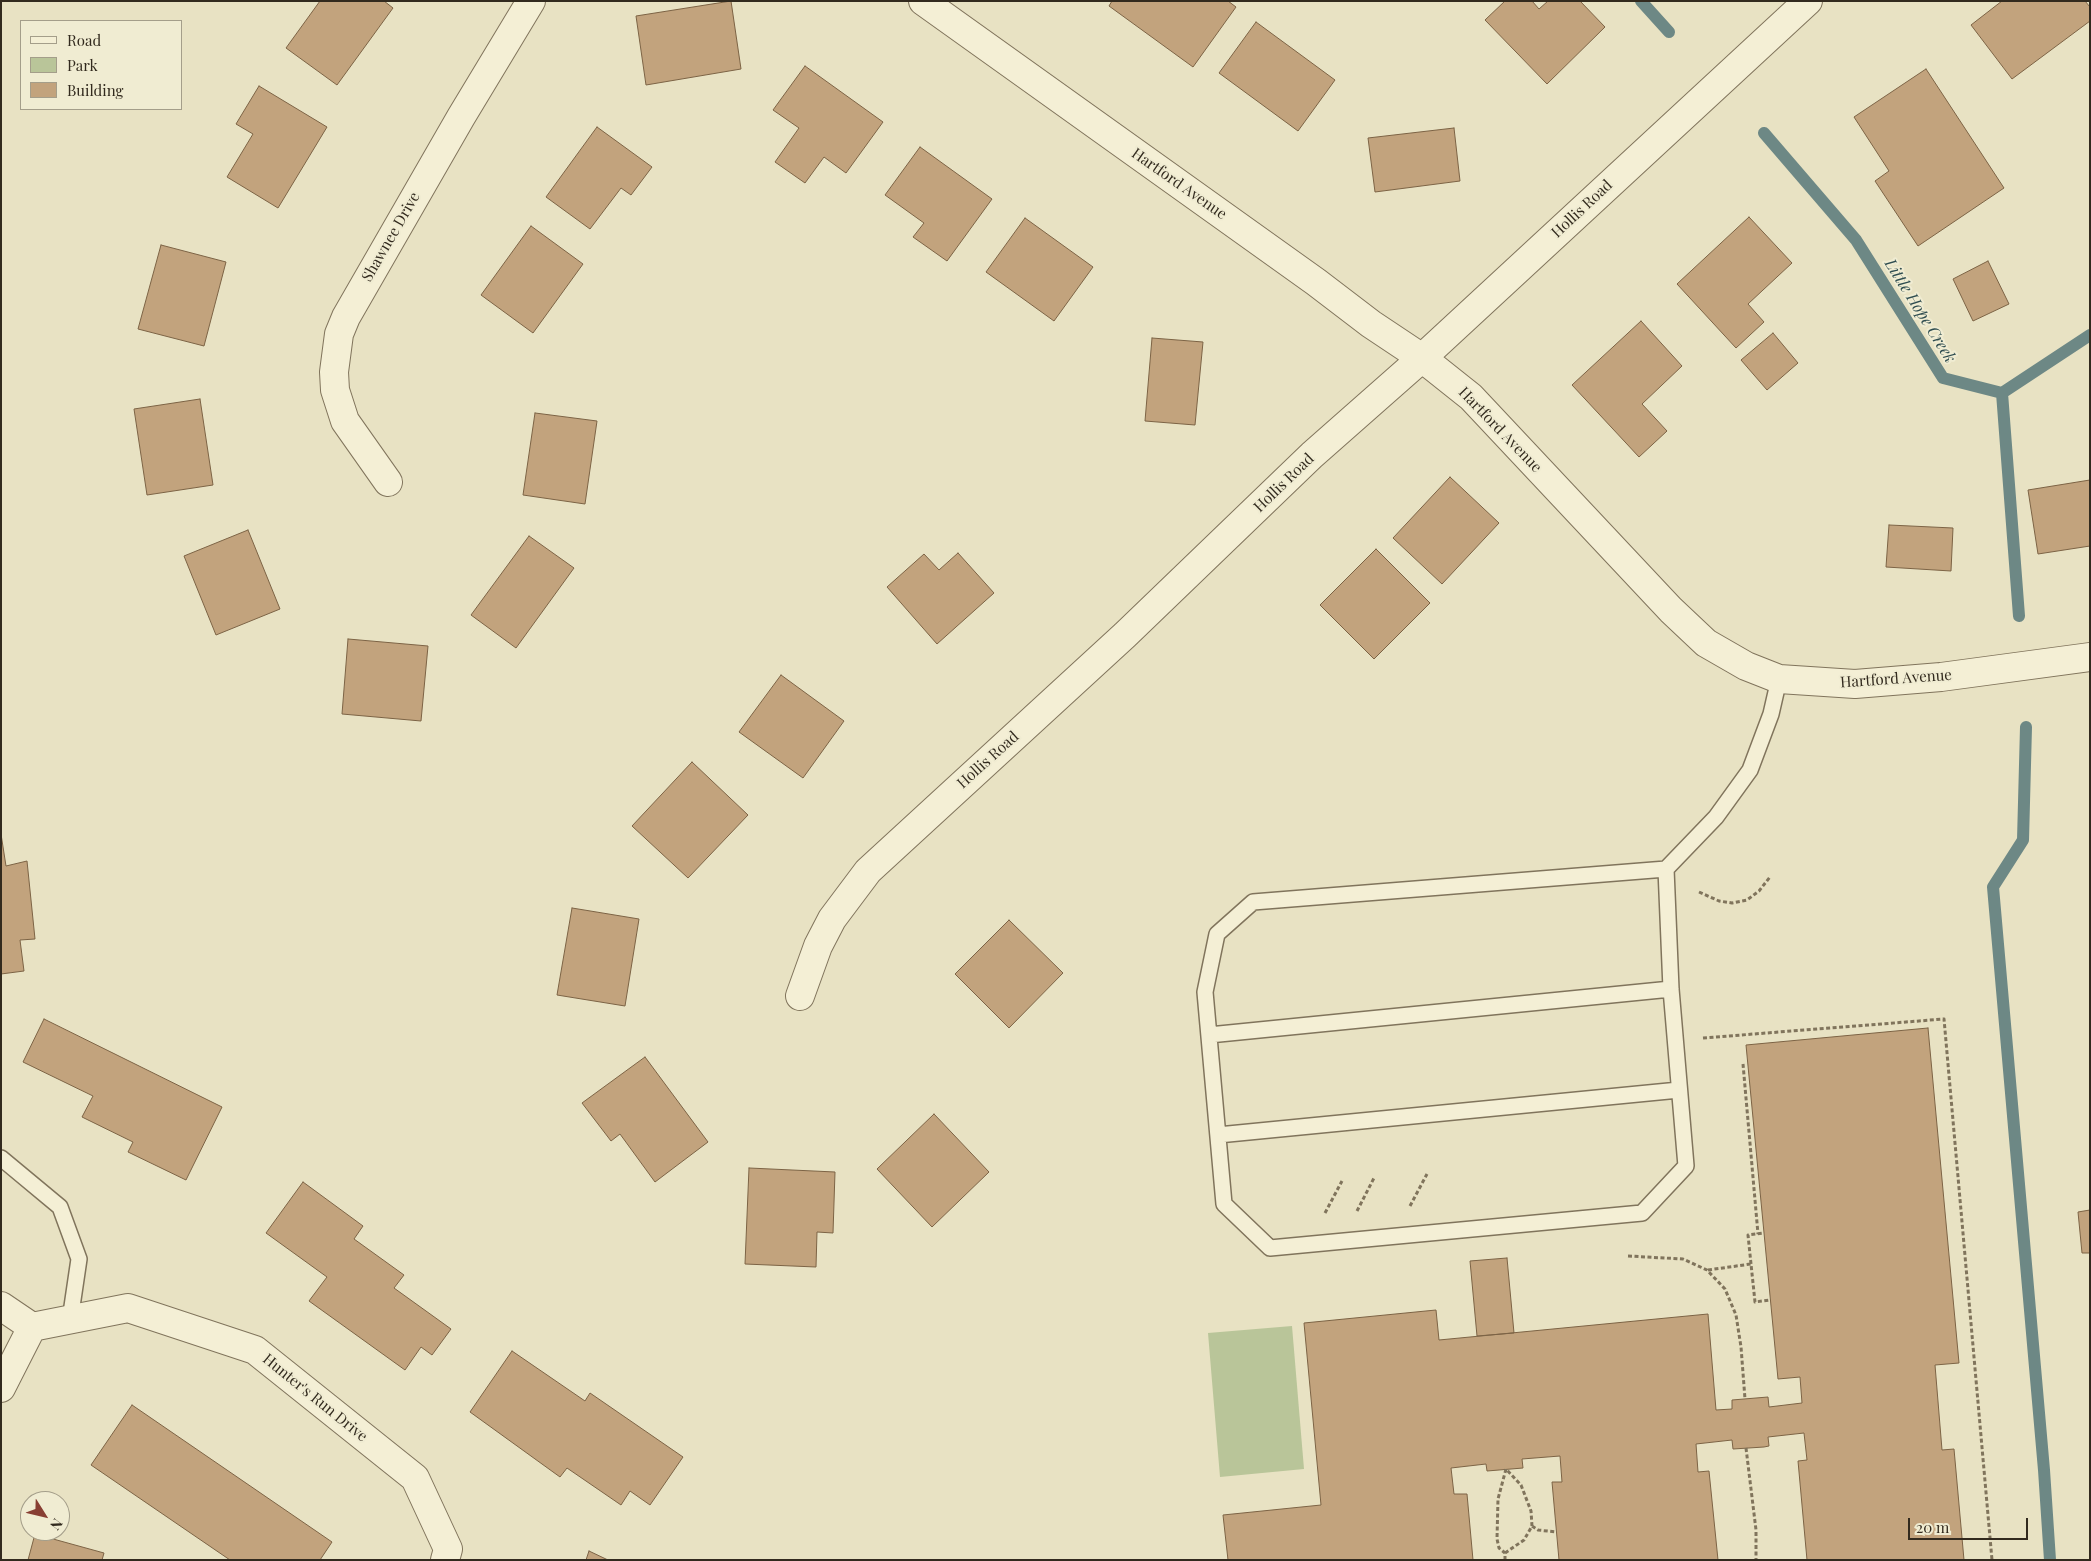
<!DOCTYPE html>
<style>
body{margin:0}
#map{position:relative;width:2091px;height:1561px;overflow:hidden;background:#e8e2c3;font-family:"Playfair Display",serif}
canvas{display:block}
.frame{position:absolute;inset:0;border:2px solid #322a1e;pointer-events:none}
.legend{position:absolute;left:20px;top:20px;width:162px;height:90px;box-sizing:border-box;background:#f0ecd2;border:1px solid #a49e8a;margin:0;padding:6px 9px;list-style:none;font-size:15px;color:#322a1e}
.legend li{display:flex;align-items:center;gap:10px;height:25px}
.legend b{width:25px;border:1px solid #a49e8a}
.north{position:absolute;left:20px;top:1491px;width:50px;height:50px;box-sizing:border-box;background:#f0ecd2;border:1px solid #a49e8a;border-radius:50%;rotate:126deg;font-size:14px;font-weight:700;line-height:20px;text-align:center;color:#322a1e}
.north::after{content:'';display:block;margin:auto;width:18px;height:22px;background:#883f33;clip-path:polygon(50% 0,100% 100%,50% 72%,0 100%)}
.scale{position:absolute;left:1908px;top:1518px;width:120px;height:22px;box-sizing:border-box;border:2px solid #322a1e;border-top:0;padding-left:6px;font-size:15px;line-height:18px;white-space:nowrap;color:#322a1e;-webkit-text-stroke:4px #f0ecd2;paint-order:stroke}
</style>
<div id="map">
<canvas width="2091" height="1561"></canvas>
<div class="frame"></div>
<ul class="legend">
<li><b style="height:6px;background:#f4efd5"></b>Road</li>
<li><b style="height:14px;background:#b9c599"></b>Park</li>
<li><b style="height:14px;background:#c2a37d"></b>Building</li>
</ul>
<div class="north">N</div>
<div class="scale">20 m</div>
</div>
<script>
const c = document.querySelector('canvas').getContext('2d');
c.lineJoin = 'round';
function paint(path, color) {
  c.fillStyle = color;
  c.fill(path, 'evenodd');
}
function toPath(rows) {
  const path = new Path2D();
  for (const r of rows) {
    path.moveTo(r[0], r[1]);
    for (let i = 2; i < r.length; i += 2) path.lineTo(r[i], r[i + 1]);
  }
  return path;
}
function trace(path, color, width, dash) {
  c.strokeStyle = color;
  c.lineWidth = width;
  c.lineCap = dash ? 'butt' : 'round';
  c.setLineDash(dash || []);
  c.stroke(path);
}
function write(font, color, halo, rows, align = 'center') {
  c.font = font + ' "Playfair Display",serif';
  c.lineWidth = 4;
  c.setLineDash([]);
  c.textBaseline = 'middle';
  c.strokeStyle = halo;
  c.fillStyle = color;
  for (const [text, x, y, turn = 0] of rows) {
    c.save();
    c.translate(x, y);
    c.rotate((+turn || 0) * Math.PI / 180);
    c.textAlign = isNaN(turn) ? turn : align;
    if (halo) c.strokeText(text, 0, 0);
    c.fillText(text, 0, 0);
    c.restore();
  }
}
paint(toPath([
 [1292,1326,1304,1469,1220,1477,1208,1333]
]), '#b9c599');
trace(toPath([
 [1641,1,1669,32],
 [1764,133,1856,240,1943,378,2002,393,2090,335],
 [2002,393,2019,616],
 [2026,727,2023,840,1993,887,2044,1470,2050,1560]
]), '#6d8885', 12);
const building = toPath([
 [320,1,384,1,393,8,337,85,286,48,320,1],
 [731,1,741,69,646,85,636,16,731,1],
 [1112,1,1228,1,1236,7,1193,67,1109,6,1112,1],
 [1505,1,1532,1,1539,9,1548,1,1580,1,1605,27,1547,84,1485,20,1505,1],
 [2002,1,2085,1,2090,7,2090,21,2012,79,1971,25,2002,1],
 [1256,22,1335,80,1298,131,1219,73,1256,22],
 [805,66,883,122,846,173,824,157,805,183,775,162,799,128,773,110,805,66],
 [1926,69,2004,188,1918,246,1875,181,1889,171,1854,117,1926,69],
 [259,86,327,127,278,208,227,177,253,134,236,124,259,86],
 [597,127,652,167,631,195,621,188,590,229,546,197,597,127],
 [1454,128,1460,181,1375,192,1368,138,1454,128],
 [920,147,992,199,947,261,913,237,924,223,885,195,920,147],
 [1749,217,1792,263,1748,304,1764,322,1736,348,1677,284,1749,217],
 [1025,218,1093,267,1054,321,986,272,1025,218],
 [531,226,583,264,533,333,481,295,531,226],
 [161,245,226,262,204,346,138,329,161,245],
 [1988,261,2009,304,1973,321,1953,279,1988,261],
 [1641,321,1682,366,1642,404,1667,431,1639,457,1572,385,1641,321],
 [1773,333,1798,363,1767,390,1741,360,1773,333],
 [1152,338,1203,342,1195,425,1145,421,1152,338],
 [200,399,213,485,147,495,134,409,200,399],
 [535,413,597,421,585,504,523,495,535,413],
 [1450,477,1499,523,1442,584,1393,538,1450,477],
 [2090,480,2090,546,2038,554,2028,490,2090,480],
 [1889,525,1953,528,1951,571,1886,567,1889,525],
 [248,530,280,609,216,635,184,556,248,530],
 [529,536,574,568,516,648,471,615,529,536],
 [1376,549,1430,603,1374,659,1320,605,1376,549],
 [958,553,994,593,937,644,887,587,924,554,939,570,958,553],
 [348,639,428,646,421,721,342,714,348,639],
 [781,675,844,721,803,778,739,732,781,675],
 [692,762,748,815,688,878,632,826,692,762],
 [1,834,6,866,27,861,35,939,20,940,24,971,1,974,1,834],
 [572,908,639,919,625,1006,557,995,572,908],
 [1009,920,1063,973,1009,1028,955,974,1009,920],
 [44,1019,222,1107,186,1180,128,1152,133,1142,82,1117,93,1096,23,1062,44,1019],
 [1928,1028,1959,1363,1935,1365,1942,1450,1954,1449,1964,1560,1807,1560,1798,1461,1807,1460,1804,1433,1768,1437,1769,1446,1764,1447,1733,1449,1732,1440,1696,1444,1698,1472,1709,1471,1718,1560,1559,1560,1552,1482,1562,1482,1560,1456,1522,1459,1523,1468,1487,1471,1486,1464,1451,1468,1454,1494,1467,1494,1473,1560,1228,1560,1223,1515,1321,1505,1304,1323,1436,1310,1439,1340,1708,1314,1716,1410,1732,1409,1732,1400,1768,1397,1769,1407,1802,1403,1800,1377,1778,1379,1746,1045,1928,1028],
 [645,1057,708,1142,655,1182,620,1134,611,1141,582,1103,645,1057],
 [934,1114,989,1172,932,1227,877,1169,934,1114],
 [749,1168,835,1172,833,1233,817,1232,816,1267,745,1264,749,1168],
 [303,1182,363,1226,354,1239,404,1275,394,1288,451,1329,432,1355,421,1347,405,1370,309,1301,327,1277,266,1233,303,1182],
 [2090,1210,2090,1253,2082,1253,2078,1212,2090,1210],
 [1507,1258,1514,1333,1477,1336,1470,1261,1507,1258],
 [512,1351,585,1401,590,1393,683,1457,650,1505,630,1491,621,1505,567,1468,560,1477,470,1412,512,1351],
 [132,1405,332,1542,320,1560,230,1560,91,1465,132,1405],
 [35,1534,104,1553,102,1560,28,1560,35,1534],
 [589,1551,608,1560,586,1560,589,1551]
]);
paint(building, '#c2a37d');
trace(building, '#7c6345', 1);
const lane = toPath([
 [1666,869,1671,989,1686,1166,1642,1213,1270,1248,1224,1204,1205,992,1217,934,1253,902,1666,869,1716,817,1750,770,1771,714,1779,679],
 [1209,1035,1671,989],
 [1218,1135,1679,1090],
 [1,1158,60,1207,79,1259,70,1320]
]);
const street = toPath([
 [923,1,1316,282,1371,324,1422,358,1471,397,1671,610,1706,643,1746,666,1779,679,1855,684,1941,677,2090,657],
 [388,482,345,421,335,390,334,372,339,334,346,317,461,117,531,1],
 [800,996,818,946,832,919,868,871,1125,635,1312,455,1422,358,1808,1],
 [1,1306,32,1327],
 [1,1388,32,1327,128,1308,255,1350,415,1478,448,1549,445,1560]
]);
trace(lane, '#80745c', 18);
trace(street, '#80745c', 30);
trace(toPath([
 [1699,892,1719,901,1732,903,1747,900,1759,891,1770,877],
 [1703,1038,1944,1019,1992,1560],
 [1743,1064,1758,1234],
 [1410,1206,1427,1174],
 [1357,1211,1374,1178],
 [1325,1213,1342,1181],
 [1628,1256,1683,1259,1707,1270,1725,1289,1736,1315,1741,1347,1745,1399],
 [1751,1264,1748,1235,1764,1233],
 [1708,1270,1751,1264,1755,1302,1770,1300],
 [1746,1448,1756,1530,1756,1560],
 [1532,1526,1538,1530,1556,1532],
 [1505,1560,1505,1553,1499,1548,1497,1539,1498,1499,1506,1469,1521,1485,1531,1511,1532,1526,1524,1540,1505,1553]
]), '#80745c', 3, [4, 2.5]);
trace(lane, '#f4efd5', 15);
trace(street, '#f4efd5', 28);
write('15px', '#322a1e', '#f0ecd2', [
 ["Hartford Avenue",1179,184,35],
 ["Hollis Road",1582,209,-43],
 ["Shawnee Drive",391,237,-60],
 ["Hartford Avenue",1500,430,46],
 ["Hollis Road",1284,483,-44],
 ["Hartford Avenue",1896,679,-4],
 ["Hollis Road",988,760,-42],
 ["Hunter's Run Drive",315,1398,39]
]);
write('italic 16px', '#2f4d50', '#f0ecd2', [
 ["Little Hope Creek",1920,311,58]
]);
</script>
